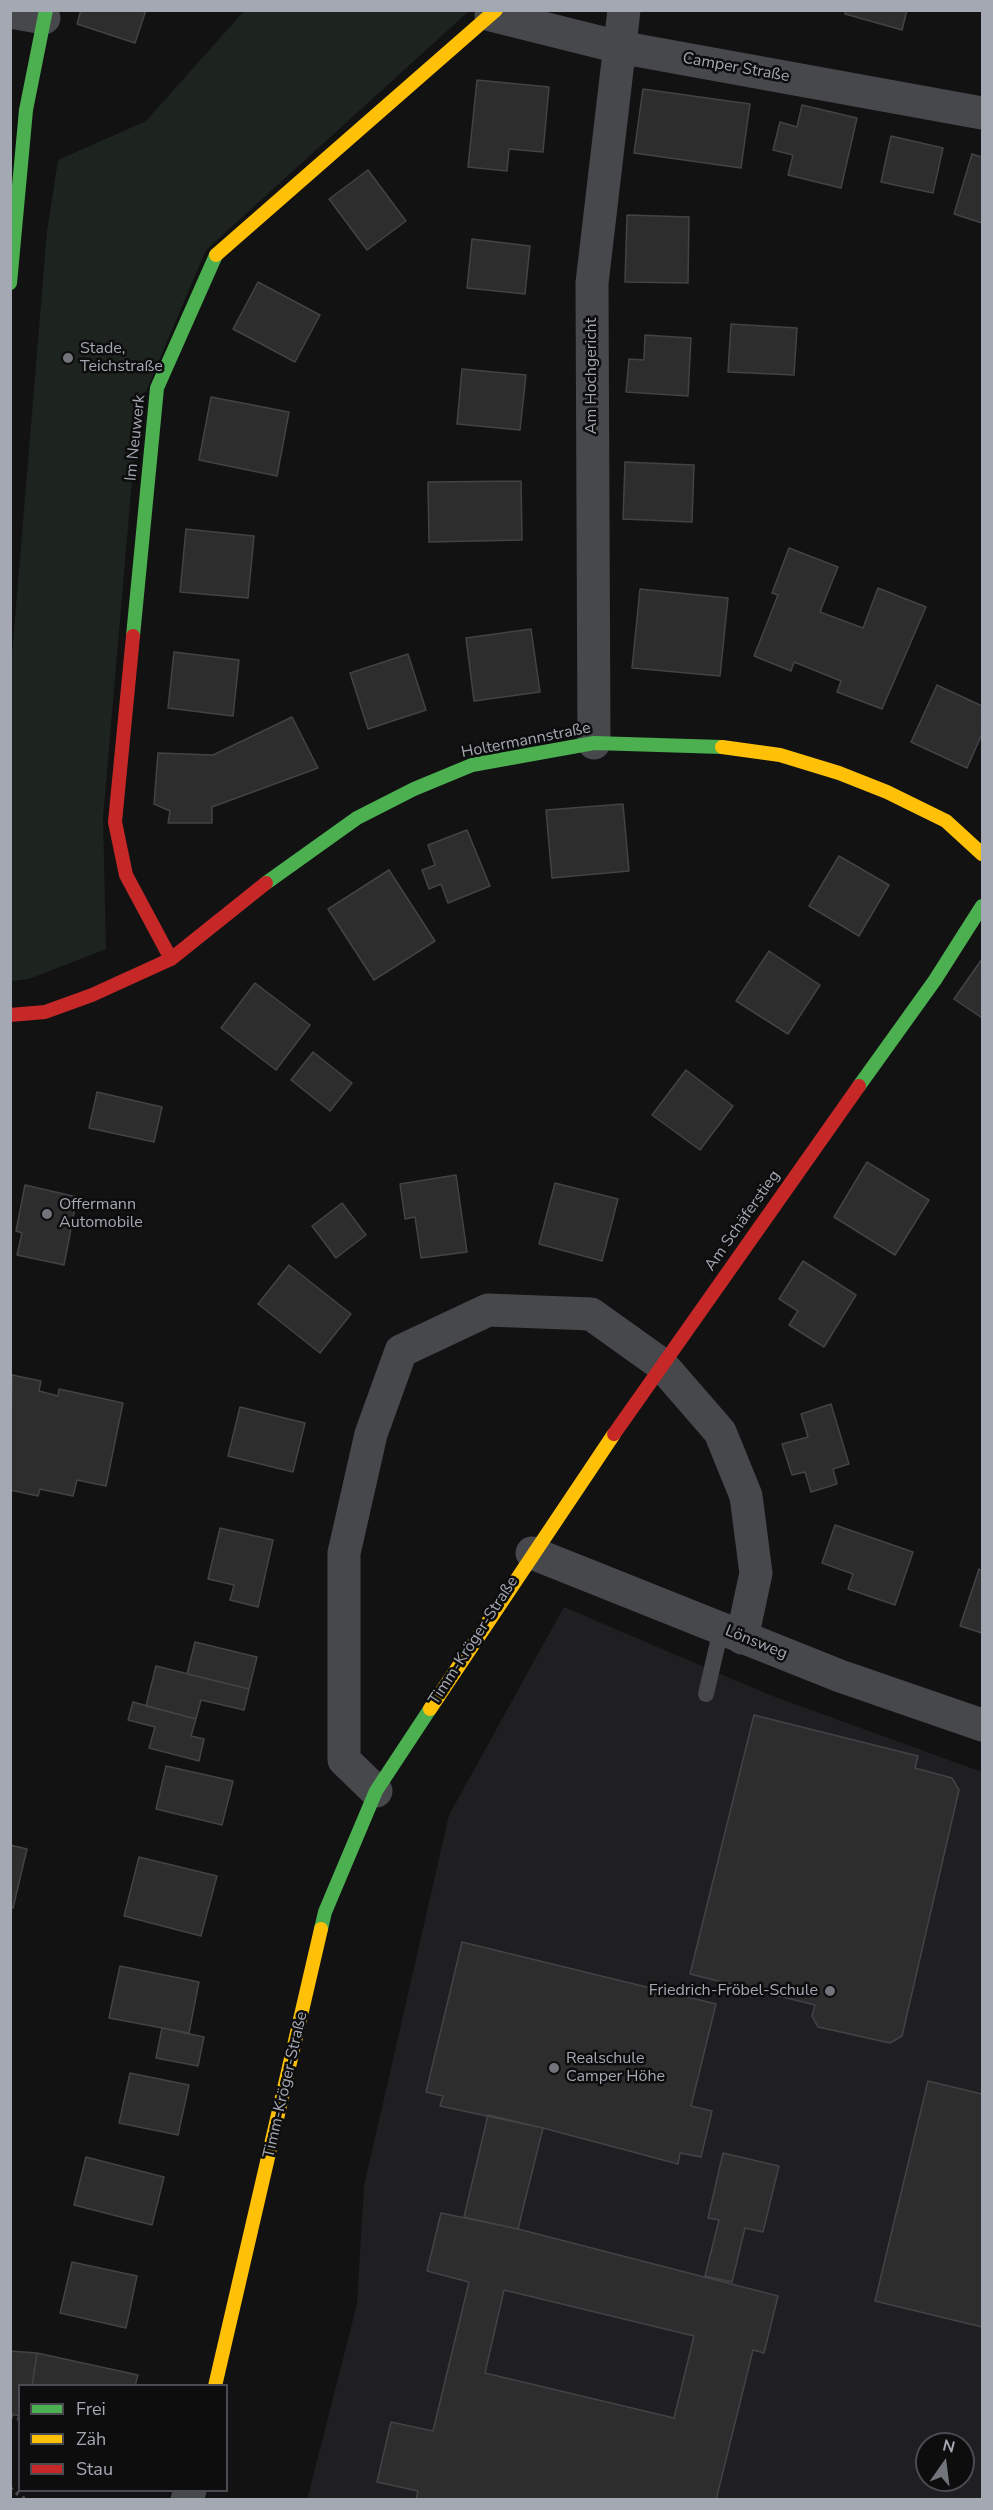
<!DOCTYPE html>
<meta charset="utf-8">
<style>
body{margin:0}
#map{position:relative;width:993px;height:2510px;overflow:hidden;background:#121213;font-family:"Nunito Sans",sans-serif}
canvas{display:block}
.frame{position:absolute;inset:0;border:12px solid #a4a8b3;pointer-events:none}
.legend{position:absolute;left:18px;top:2384px;width:210px;height:108px;box-sizing:border-box;background:#0d0d0e;border:2px solid #494b50;margin:0;padding:8px 10px;list-style:none;font-size:18px;color:#a4a8b3}
.legend li{display:flex;align-items:center;gap:12px;height:30px}
.legend b{width:30px;border:2px solid #494b50}
.north{position:absolute;left:915px;top:2432px;width:60px;height:60px;box-sizing:border-box;background:#0d0d0e;border:2px solid #494b50;border-radius:50%;rotate:14deg;font-size:16px;font-weight:700;line-height:24px;text-align:center;color:#a4a8b3}
.north::after{content:'';display:block;margin:auto;width:21px;height:27px;background:#71747b;clip-path:polygon(50% 0,100% 100%,50% 72%,0 100%)}
</style>
<div id="map">
<canvas width="993" height="2510"></canvas>
<div class="frame"></div>
<ul class="legend">
<li><b style="height:8px;background:#4caf50"></b>Frei</li>
<li><b style="height:8px;background:#ffc107"></b>Zäh</li>
<li><b style="height:8px;background:#c62828"></b>Stau</li>
</ul>
<div class="north">N</div>
</div>
<script>
const c = document.querySelector('canvas').getContext('2d');
c.lineJoin = 'round';
function paint(path, color) {
  c.fillStyle = color;
  c.fill(path, 'evenodd');
}
function toPath(rows) {
  const path = new Path2D();
  for (const r of rows) {
    path.moveTo(r[0], r[1]);
    for (let i = 2; i < r.length; i += 2) path.lineTo(r[i], r[i + 1]);
  }
  return path;
}
function trace(path, color, width, dash) {
  c.strokeStyle = color;
  c.lineWidth = width;
  c.lineCap = dash ? 'butt' : 'round';
  c.setLineDash(dash || []);
  c.stroke(path);
}
function write(font, color, halo, rows, align = 'center') {
  c.font = font + ' "Nunito Sans",sans-serif';
  c.lineWidth = 5;
  c.setLineDash([]);
  c.textBaseline = 'middle';
  c.strokeStyle = halo;
  c.fillStyle = color;
  for (const [text, x, y, turn = 0] of rows) {
    c.save();
    c.translate(x, y);
    c.rotate((+turn || 0) * Math.PI / 180);
    c.textAlign = isNaN(turn) ? turn : align;
    if (halo) c.strokeText(text, 0, 0);
    c.fillText(text, 0, 0);
    c.restore();
  }
}
paint(toPath([
 [564,1607,770,1695,982,1772,982,2499,307,2500,357,2304,364,2186,449,1815],
 [927,2444,963,2444,963,2480,927,2480]
]), '#1f1f21');
paint(toPath([
 [244,11,469,11,206,250,138,410,103,818,106,949,29,979,11,981,11,667,47,232,58,160,146,121]
]), '#1d231e');
const building = toPath([
 [81,10,146,10,135,43,77,24,81,10],
 [846,10,907,10,902,30,845,14,846,10],
 [477,80,549,87,543,152,509,149,507,171,468,167,477,80],
 [643,89,750,104,741,168,634,153,643,89],
 [802,105,857,118,841,188,788,175,793,155,773,150,780,122,797,127,802,105],
 [891,136,943,148,933,193,881,182,891,136],
 [972,154,982,157,982,223,954,214,972,154],
 [368,170,406,221,367,250,329,199,368,170],
 [627,215,689,217,688,283,625,282,627,215],
 [472,239,530,246,525,294,467,288,472,239],
 [258,282,320,315,295,362,233,329,258,282],
 [731,324,797,328,794,375,728,372,731,324],
 [645,335,691,338,688,396,626,392,629,359,644,360,645,335],
 [462,369,526,375,520,430,457,424,462,369],
 [211,397,289,412,277,476,199,460,211,397],
 [625,462,694,465,692,522,623,519,625,462],
 [521,481,522,540,429,542,428,482,521,481],
 [186,529,254,536,248,598,180,592,186,529],
 [789,548,838,567,820,612,863,628,878,588,926,607,882,709,837,692,841,681,794,662,791,671,754,656,778,595,772,593,789,548],
 [640,589,728,598,720,676,632,668,640,589],
 [531,629,540,692,474,701,466,638,531,629],
 [174,652,239,660,233,716,168,708,174,652],
 [408,654,426,710,368,729,350,673,408,654],
 [937,685,982,706,982,734,967,768,911,742,937,685],
 [292,717,318,768,212,807,212,823,168,823,170,811,154,804,158,753,213,755,292,717],
 [623,804,629,871,552,878,546,810,623,804],
 [467,830,490,886,448,903,441,884,429,889,422,870,435,865,428,845,467,830],
 [839,856,889,885,859,936,809,906,839,856],
 [389,870,435,941,374,980,328,909,389,870],
 [769,951,820,985,788,1034,736,1001,769,951],
 [982,959,982,1018,954,999,982,959],
 [255,983,310,1025,276,1070,221,1028,255,983],
 [313,1052,352,1083,330,1111,291,1080,313,1052],
 [686,1070,733,1106,700,1150,652,1115,686,1070],
 [97,1092,162,1107,154,1142,89,1128,97,1092],
 [867,1162,929,1200,895,1255,834,1217,867,1162],
 [456,1175,467,1252,421,1258,415,1217,405,1219,400,1184,456,1175],
 [555,1183,618,1199,602,1261,539,1244,555,1183],
 [25,1185,77,1197,64,1265,17,1255,22,1233,16,1231,25,1185],
 [342,1203,366,1235,336,1258,312,1226,342,1203],
 [803,1261,856,1295,824,1347,789,1325,798,1311,779,1299,803,1261],
 [289,1265,351,1314,320,1353,258,1304,289,1265],
 [12,1375,41,1381,39,1391,58,1396,59,1389,123,1403,106,1486,77,1480,73,1496,40,1489,38,1496,10,1490,12,1375],
 [831,1404,849,1464,833,1469,837,1484,811,1492,805,1472,792,1475,782,1444,808,1437,801,1414,831,1404],
 [240,1407,305,1423,293,1472,228,1456,240,1407],
 [835,1525,913,1552,895,1605,848,1589,853,1574,822,1563,835,1525],
 [220,1528,273,1540,258,1607,230,1600,234,1585,208,1579,220,1528],
 [979,1569,982,1571,982,1633,960,1626,979,1569],
 [195,1642,257,1657,249,1689,187,1674,195,1642],
 [156,1666,249,1689,244,1710,201,1700,196,1719,146,1706,156,1666],
 [133,1702,196,1719,191,1736,204,1739,199,1761,149,1748,155,1727,128,1720,133,1702],
 [754,1715,918,1756,915,1768,952,1778,959,1790,902,2036,890,2043,818,2027,812,2016,815,2005,690,1974,754,1715],
 [166,1766,233,1781,222,1825,156,1809,166,1766],
 [10,1845,27,1849,13,1908,10,1907,10,1845],
 [139,1857,217,1876,201,1936,124,1916,139,1857],
 [462,1942,716,2004,691,2106,712,2111,701,2157,680,2153,678,2164,543,2128,440,2106,443,2096,426,2092,462,1942],
 [120,1966,199,1982,189,2033,109,2018,120,1966],
 [162,2028,204,2037,198,2066,156,2058,162,2028],
 [130,2073,189,2085,178,2135,119,2123,130,2073],
 [928,2081,982,2094,982,2327,875,2301,928,2081],
 [488,2115,543,2128,518,2229,464,2217,488,2115],
 [723,2153,779,2166,763,2232,745,2228,732,2282,705,2276,719,2220,708,2218,723,2153],
 [86,2157,164,2177,152,2225,74,2205,86,2157],
 [441,2213,518,2229,778,2296,764,2353,753,2350,716,2500,416,2500,418,2491,377,2482,391,2422,433,2431,469,2282,427,2271,441,2213],
 [504,2290,694,2336,674,2418,485,2373,504,2290],
 [72,2262,137,2276,126,2328,60,2313,72,2262],
 [10,2351,37,2353,32,2386,20,2386,20,2416,10,2414,10,2351],
 [37,2353,138,2375,135,2386,32,2386,37,2353]
]);
paint(building, '#2d2d2e');
trace(building, '#424346', 1.5);
trace(toPath([
 [10,2416,20,2419],
 [10,2488,26,2500]
]), '#484a4d', 4, [3, 4.5]);
trace(toPath([
 [706,1694,721,1629]
]), '#47484b', 16);
trace(toPath([
 [10,12,44,18],
 [491,15,619,47,982,113],
 [594,743,592,283,624,10],
 [532,1553,840,1676,982,1725],
 [376,1791,344,1760,344,1553,371,1434,401,1351,488,1310,591,1314,661,1364,720,1432,746,1496,756,1573,742,1638],
 [187,2500,190,2490]
]), '#47484b', 33);
trace(toPath([
 [10,283,26,110,46,10],
 [133,636,157,388,216,255],
 [266,883,357,818,414,789,472,765,594,743,722,747],
 [859,1086,935,980,982,906],
 [321,1929,325,1912,376,1791,430,1709]
]), '#4caf50', 14);
trace(toPath([
 [216,255,496,10],
 [722,747,780,755,839,773,887,792,946,821,982,854],
 [430,1709,614,1434],
 [215,2386,321,1929]
]), '#ffc107', 14);
trace(toPath([
 [133,636,115,822,126,875,171,959],
 [10,1015,45,1012,92,995,171,959,266,883],
 [614,1434,859,1086]
]), '#c62828', 14);
for (const [x, y, r, color] of [
 [68,358,6,"#71747b"],
 [47,1214,6,"#71747b"],
 [830,1991,6,"#71747b"],
 [554,2068,6,"#71747b"]
]) {
  const dot = new Path2D();
  dot.arc(x, y, r, 0, 2 * Math.PI);
  c.fillStyle = color;
  c.fill(dot);
  trace(dot, '#0d0d0e', 2);
}
write('16px', '#a4a8b3', '#0d0d0e', [
 ["Camper Straße",736,68,10],
 ["Am Hochgericht",592,376,-90],
 ["Im Neuwerk",136,438,-84],
 ["Holtermannstraße",526,741,-11],
 ["Am Schäferstieg",743,1221,-55],
 ["Timm-Kröger-Straße",474,1641,-57],
 ["Lönsweg",756,1643,22],
 ["Timm-Kröger-Straße",286,2085,-77]
]);
write('16px', '#a4a8b3', '#0d0d0e', [
 ["Stade,",80,349],
 ["Teichstraße",80,367],
 ["Offermann",59,1205],
 ["Automobile",59,1223],
 ["Friedrich-Fröbel-Schule",818,1991,"right"],
 ["Realschule",566,2059],
 ["Camper Höhe",566,2077]
], 'left');
</script>
